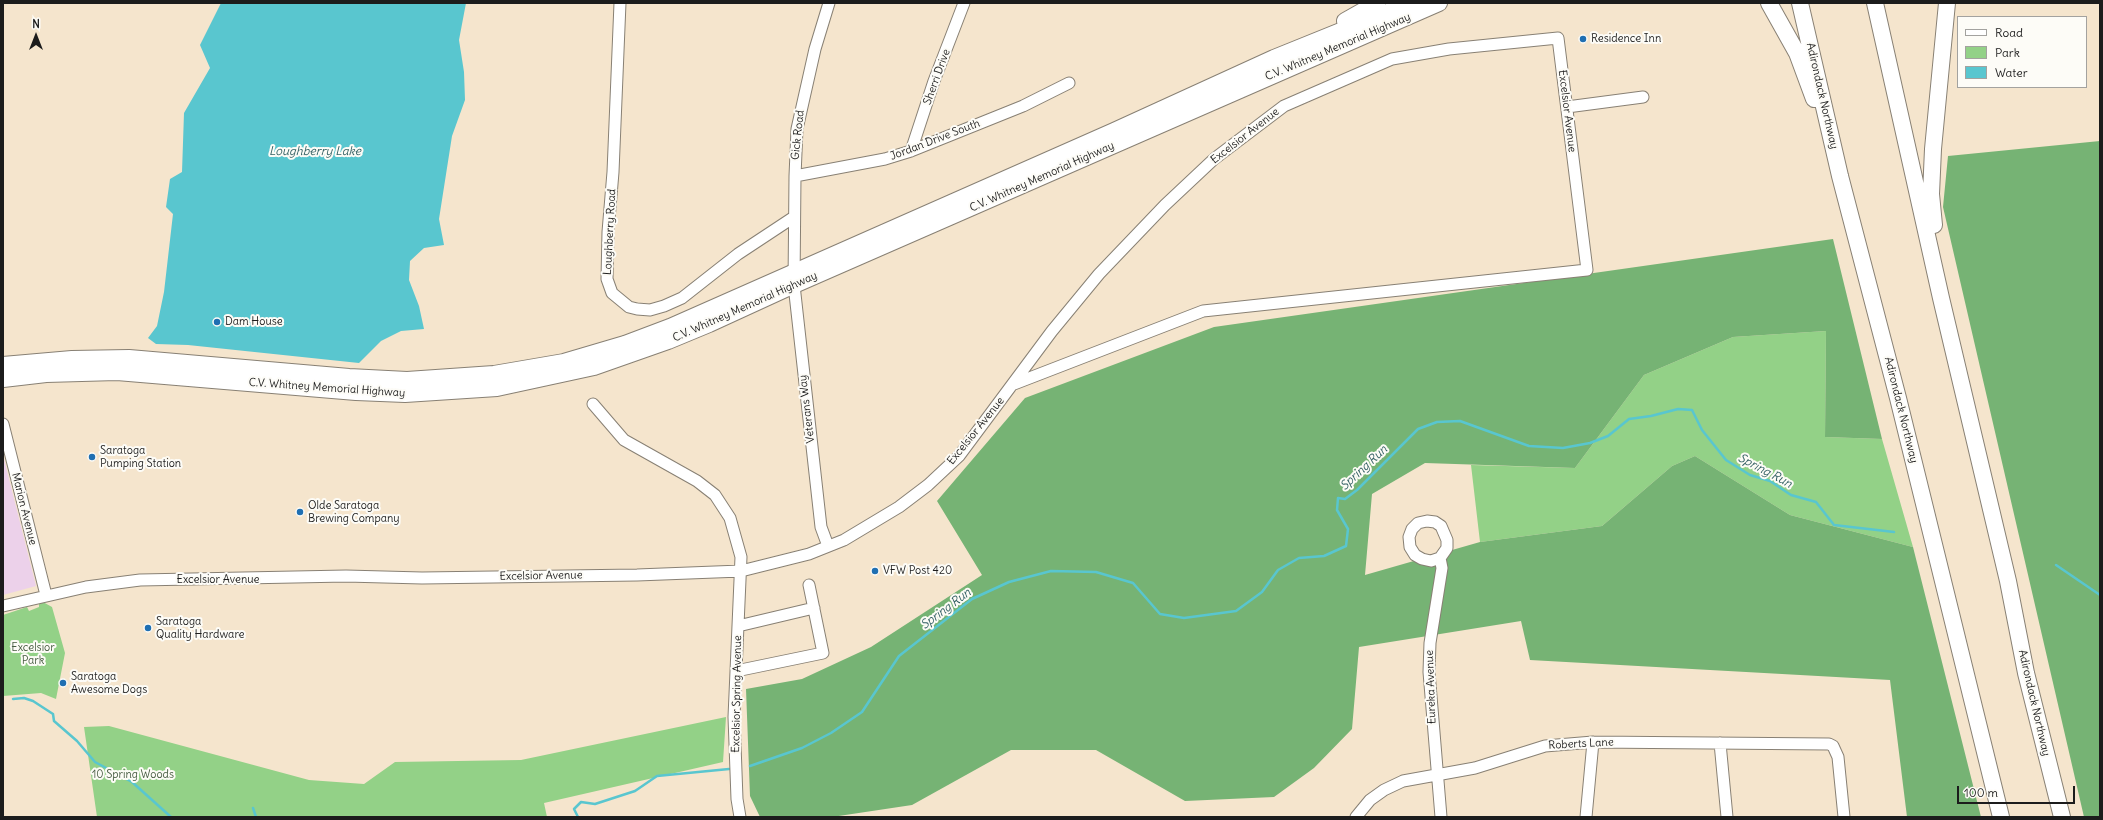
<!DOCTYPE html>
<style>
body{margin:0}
#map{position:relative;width:2103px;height:820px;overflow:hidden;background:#f5e5cd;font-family:Delius,sans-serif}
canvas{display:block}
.frame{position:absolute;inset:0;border:4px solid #1c1c1c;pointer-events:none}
.legend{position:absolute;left:1957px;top:16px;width:130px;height:72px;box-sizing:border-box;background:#fdfcf7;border:1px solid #a3a29f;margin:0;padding:5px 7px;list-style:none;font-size:12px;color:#1c1c1c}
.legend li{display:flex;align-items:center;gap:8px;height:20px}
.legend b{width:20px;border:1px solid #a3a29f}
.north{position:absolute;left:16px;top:16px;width:40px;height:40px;-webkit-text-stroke:3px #fdfcf7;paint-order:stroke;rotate:0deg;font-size:11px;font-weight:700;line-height:16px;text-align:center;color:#1c1c1c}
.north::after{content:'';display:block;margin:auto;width:14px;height:18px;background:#1c1c1c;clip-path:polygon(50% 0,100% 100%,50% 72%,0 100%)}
.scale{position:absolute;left:1957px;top:786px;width:118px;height:18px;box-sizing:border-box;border:2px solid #1c1c1c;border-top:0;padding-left:5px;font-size:12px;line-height:14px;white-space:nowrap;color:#1c1c1c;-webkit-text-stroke:3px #fdfcf7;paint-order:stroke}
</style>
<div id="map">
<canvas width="2103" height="820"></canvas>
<div class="frame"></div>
<ul class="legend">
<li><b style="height:5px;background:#fff"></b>Road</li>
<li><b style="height:11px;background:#93d187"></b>Park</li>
<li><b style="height:11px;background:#59c6cf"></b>Water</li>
</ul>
<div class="north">N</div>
<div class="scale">100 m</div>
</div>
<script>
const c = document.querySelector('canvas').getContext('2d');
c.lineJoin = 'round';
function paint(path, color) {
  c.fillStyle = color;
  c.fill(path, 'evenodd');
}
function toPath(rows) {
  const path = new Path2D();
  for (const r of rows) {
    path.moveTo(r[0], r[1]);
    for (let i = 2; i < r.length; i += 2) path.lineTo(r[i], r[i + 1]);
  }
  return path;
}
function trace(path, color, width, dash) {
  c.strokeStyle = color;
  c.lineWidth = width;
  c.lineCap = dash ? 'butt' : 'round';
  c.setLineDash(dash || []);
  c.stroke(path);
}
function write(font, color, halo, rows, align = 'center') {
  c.font = font + ' Delius,sans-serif';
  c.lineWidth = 4;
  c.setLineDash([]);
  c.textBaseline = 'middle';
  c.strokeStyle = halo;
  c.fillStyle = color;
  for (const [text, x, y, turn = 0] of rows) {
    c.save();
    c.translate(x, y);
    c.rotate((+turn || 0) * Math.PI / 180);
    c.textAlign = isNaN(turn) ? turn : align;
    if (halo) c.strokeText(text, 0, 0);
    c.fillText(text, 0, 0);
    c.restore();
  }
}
paint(toPath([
 [3,455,36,586,3,595]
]), '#ecd1ea');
paint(toPath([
 [1826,331,1825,437,1882,439,1913,547,1790,515,1695,456,1672,466,1602,526,1480,542,1471,465,1575,468,1644,375,1733,337],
 [43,602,52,607,65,653,56,699,41,693,3,696,3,615,27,607,29,611,39,607,39,604],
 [726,717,723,762,544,803,547,817,97,817,84,727,109,726,309,780,364,784,395,762,521,760]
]), '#93d187');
paint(toPath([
 [2100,141,2100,817,2084,817,1943,207,1948,156],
 [1833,239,1882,439,1825,437,1826,331,1733,337,1644,375,1575,468,1425,463,1372,494,1365,575,1480,542,1602,526,1672,466,1695,456,1790,515,1913,547,1981,817,1907,817,1890,680,1530,660,1521,621,1359,647,1352,729,1314,768,1274,797,1185,801,1096,750,1011,750,912,805,832,817,760,817,750,796,746,689,802,679,871,647,982,575,937,501,1025,398,1214,327]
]), '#76b374');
paint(toPath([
 [221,3,466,3,459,40,464,72,465,100,452,136,439,219,444,245,424,248,410,261,409,280,419,306,424,329,401,331,381,341,359,363,188,345,156,344,148,338,157,326,164,292,173,214,166,207,170,179,182,172,184,113,210,68,200,45]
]), '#59c6cf');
trace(toPath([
 [2056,565,2100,595],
 [13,699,24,698,33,701,53,714,54,721,77,741,95,762,132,782,171,817],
 [750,766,802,748,831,733,862,712,899,656,972,599,1009,582,1051,571,1096,572,1133,583,1160,614,1184,618,1236,611,1262,592,1278,570,1299,558,1324,556,1346,546,1348,529,1337,510,1338,498,1345,499,1357,490,1418,429,1437,422,1460,421,1529,446,1563,448,1590,443,1608,436,1629,419,1651,416,1678,409,1692,410,1702,430,1726,460,1750,475,1770,481,1791,495,1816,502,1834,525,1894,532],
 [253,808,256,817],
 [578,817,574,809,581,802,595,804,635,791,657,776,729,769]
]), '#59c6cf', 2.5);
const minor = toPath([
 [620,3,613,172,608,232,607,279,612,293,629,307,637,309,650,310,664,306,682,298,738,254,794,217],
 [1567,107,1643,97],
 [911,151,934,81,964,3],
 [795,176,885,159,911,151,1023,106,1069,83],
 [593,404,624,440,697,481,715,495,730,518,741,557,734,717,737,799,740,817],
 [3,424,46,595],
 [828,546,821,527,794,285,795,176,797,129,815,49,829,3],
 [1440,558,1431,561,1422,559,1415,555,1410,547,1409,537,1412,529,1418,523,1427,521,1435,522,1441,526,1447,540,1447,548,1440,558,1442,568,1430,643,1429,672,1441,817],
 [3,606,86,587,140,580,346,576,422,578,637,575,741,571,809,554,844,540,899,507,928,485,959,456,1052,331,1099,274,1165,205,1214,159,1284,106,1392,59,1449,49,1558,38,1587,270,1203,311,1014,384],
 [738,626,814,608],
 [736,671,823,653,809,585],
 [1720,743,1727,817],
 [1356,817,1370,800,1384,790,1403,781,1475,768,1545,746,1593,742,1829,744,1833,746,1838,757,1844,817],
 [1586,817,1593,742]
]);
const highway = toPath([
 [1769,3,1797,53,1814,99],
 [1800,3,1840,176,1898,398,2001,817],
 [1875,3,1941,298,2008,581,2026,673,2062,817],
 [1345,21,1377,3],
 [1934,225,1931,194,1933,149,1947,3],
 [3,365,72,359,129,358,349,377,407,380,494,374,564,362,625,344,670,327,1114,131,1274,58,1410,3],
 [3,379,46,374,117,372,356,392,405,394,497,388,594,367,668,341,709,324,794,285,1439,3]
]);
trace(minor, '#888074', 13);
trace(highway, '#888074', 18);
trace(minor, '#fff', 11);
trace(highway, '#fff', 16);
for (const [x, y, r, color] of [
 [1583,39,4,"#1f6fb2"],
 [217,322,4,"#1f6fb2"],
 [92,457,4,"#1f6fb2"],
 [300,512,4,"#1f6fb2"],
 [875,571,4,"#1f6fb2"],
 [148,628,4,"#1f6fb2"],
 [63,683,4,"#1f6fb2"]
]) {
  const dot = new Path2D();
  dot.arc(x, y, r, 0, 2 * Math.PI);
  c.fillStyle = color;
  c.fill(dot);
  trace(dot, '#fdfcf7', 1.5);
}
write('11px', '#1c1c1c', '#fdfcf7', [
 ["Residence Inn",1591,39],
 ["Dam House",225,322],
 ["Saratoga",100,451],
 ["Pumping Station",100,464],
 ["Olde Saratoga",308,506],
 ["Brewing Company",308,519],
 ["VFW Post 420",883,571],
 ["Saratoga",156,622],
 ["Quality Hardware",156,635],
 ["Saratoga",71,677],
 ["Awesome Dogs",71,690]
], 'left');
write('11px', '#1c1c1c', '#fdfcf7', [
 ["C.V. Whitney Memorial Highway",1338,47,-23],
 ["Sherri Drive",937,77,-70],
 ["Adirondack Northway",1822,96,77],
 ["Excelsior Avenue",1567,111,83],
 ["Gick Road",798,135,-84],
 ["Excelsior Avenue",1245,136,-38],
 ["Jordan Drive South",935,140,-21],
 ["C.V. Whitney Memorial Highway",1042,177,-24],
 ["Loughberry Road",610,232,-87],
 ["C.V. Whitney Memorial Highway",745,307,-24],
 ["C.V. Whitney Memorial Highway",327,388,4],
 ["Veterans Way",807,409,-97],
 ["Adirondack Northway",1901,410,76],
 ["Excelsior Avenue",976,431,-51],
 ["Marion Avenue",24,509,76],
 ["Excelsior Avenue",541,576,-1],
 ["Excelsior Avenue",218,580],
 ["Eureka Avenue",1431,687,-92],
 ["Excelsior Spring Avenue",737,694,-89],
 ["Adirondack Northway",2034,703,77],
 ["Roberts Lane",1581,744,-3]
]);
write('11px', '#465b41', '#fdfcf7', [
 ["Excelsior",33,648],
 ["Park",33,661],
 ["10 Spring Woods",133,775]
]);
write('italic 12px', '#346064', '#fdfcf7', [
 ["Loughberry Lake",315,152],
 ["Spring Run",1364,468,-43],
 ["Spring Run",1765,471,28],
 ["Spring Run",946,609,-37]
]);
</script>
